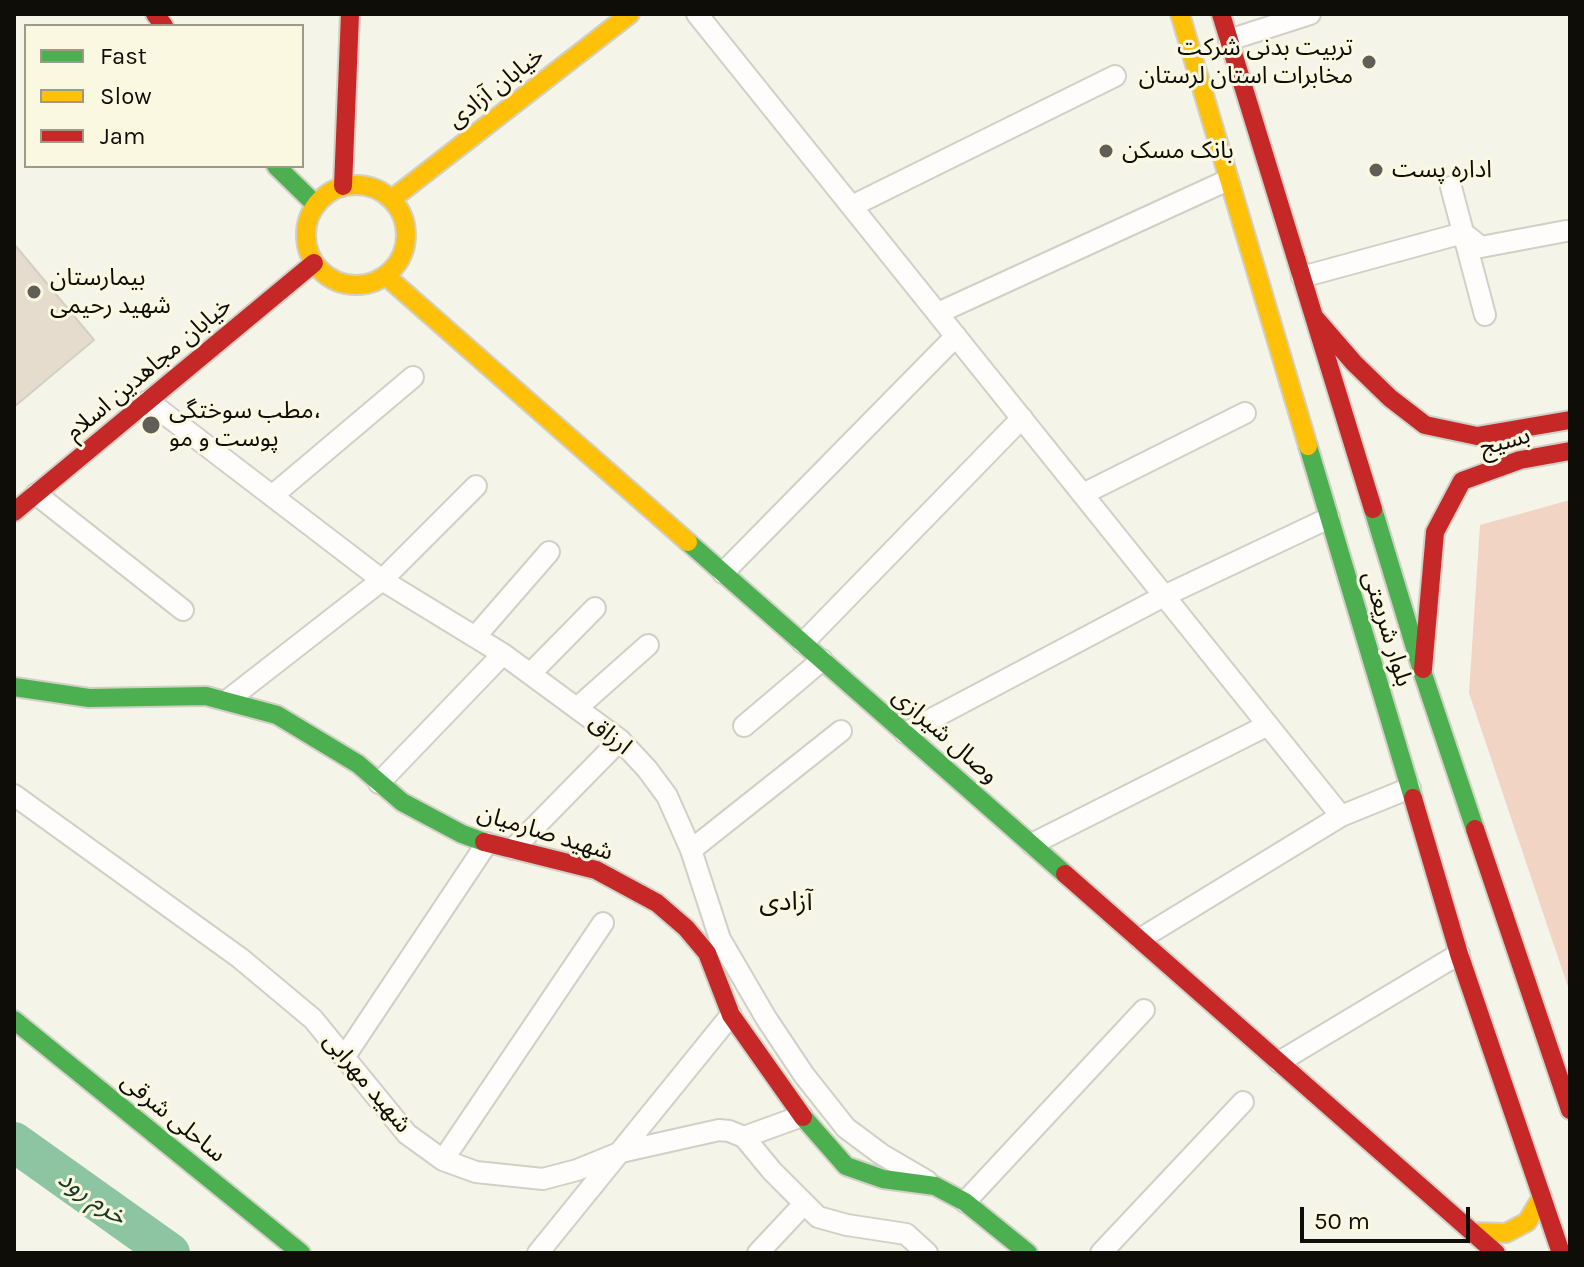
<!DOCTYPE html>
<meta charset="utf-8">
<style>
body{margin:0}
#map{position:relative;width:1584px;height:1267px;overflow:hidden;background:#f5f4e8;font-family:Karla,sans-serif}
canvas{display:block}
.frame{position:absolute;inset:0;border:16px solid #0f0d07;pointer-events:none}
.legend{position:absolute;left:24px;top:24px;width:280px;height:144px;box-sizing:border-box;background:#fbf8e2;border:2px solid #9d9a8a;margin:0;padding:10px 14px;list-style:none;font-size:24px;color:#0f0d07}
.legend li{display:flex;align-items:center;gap:16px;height:40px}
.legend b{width:40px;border:2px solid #9d9a8a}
.scale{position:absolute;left:1300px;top:1207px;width:170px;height:36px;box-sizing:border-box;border:4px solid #0f0d07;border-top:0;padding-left:10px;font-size:24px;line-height:28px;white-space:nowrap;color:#0f0d07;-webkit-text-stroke:6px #fbf8e2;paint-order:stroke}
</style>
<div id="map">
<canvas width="1584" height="1267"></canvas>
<div class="frame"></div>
<ul class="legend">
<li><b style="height:10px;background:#4caf50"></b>Fast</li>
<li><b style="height:10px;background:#ffc107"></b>Slow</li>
<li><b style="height:10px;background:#c62828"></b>Jam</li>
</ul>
<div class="scale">50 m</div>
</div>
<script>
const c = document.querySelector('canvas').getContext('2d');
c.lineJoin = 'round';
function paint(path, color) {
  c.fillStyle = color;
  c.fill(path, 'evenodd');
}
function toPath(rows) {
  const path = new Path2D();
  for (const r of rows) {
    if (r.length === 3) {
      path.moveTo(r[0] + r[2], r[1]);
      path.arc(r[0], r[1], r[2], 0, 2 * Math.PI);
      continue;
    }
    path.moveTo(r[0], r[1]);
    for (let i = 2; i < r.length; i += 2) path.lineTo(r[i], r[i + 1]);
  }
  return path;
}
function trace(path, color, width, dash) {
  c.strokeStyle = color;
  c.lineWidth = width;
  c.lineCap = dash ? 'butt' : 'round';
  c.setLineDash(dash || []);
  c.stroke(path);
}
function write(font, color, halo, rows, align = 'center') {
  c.font = font + ' Karla,"Noto Sans Arabic",sans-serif';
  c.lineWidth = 6;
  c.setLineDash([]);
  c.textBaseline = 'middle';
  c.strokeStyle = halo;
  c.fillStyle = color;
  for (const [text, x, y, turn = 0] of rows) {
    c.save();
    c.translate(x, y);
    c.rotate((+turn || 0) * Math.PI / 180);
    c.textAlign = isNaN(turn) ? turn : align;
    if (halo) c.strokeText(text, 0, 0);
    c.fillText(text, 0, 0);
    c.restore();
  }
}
paint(toPath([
 [1570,500,1570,993,1469,693,1480,525]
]), '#f1d4c4');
trace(toPath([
 [14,1142,170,1253]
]), '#8dc5a3', 40);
const building = toPath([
 [14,244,94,340,14,407,14,244]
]);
paint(building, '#e5dccd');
trace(building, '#d2cfc6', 2);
const street = toPath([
 [697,14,1341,816],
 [1229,40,1310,14],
 [1451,187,1485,315],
 [852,206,1115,76],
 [1302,277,1463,233,1481,247,1566,231],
 [938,313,1228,180],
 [148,401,382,580,503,654,620,740,647,769,667,796,691,850,720,939,766,1018,804,1075,846,1128,881,1154,927,1181],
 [36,494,183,610],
 [1083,494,1245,413],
 [272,496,413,377],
 [723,573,956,336],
 [475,637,549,552],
 [803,643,1022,418],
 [530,674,595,608],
 [228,700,382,580,476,486],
 [577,708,648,645],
 [744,726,822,660],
 [905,733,1164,596,1329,518],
 [379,783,503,654],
 [14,795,240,958,313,1019,407,1134,443,1160,476,1172,543,1179,577,1170,621,1152,719,1130,729,1131,744,1137,772,1171,818,1217,847,1225,906,1234,927,1253],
 [1032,844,1268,725],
 [513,849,620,740],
 [691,850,841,731],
 [1140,939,1341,816,1410,788],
 [345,1056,487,843],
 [1279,1062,1459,954],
 [744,1137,802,1116],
 [443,1160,603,923],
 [965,1202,1144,1010],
 [538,1253,731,1015],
 [758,1253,804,1204],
 [1101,1253,1243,1102]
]);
const fast = toPath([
 [276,166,316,205],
 [1308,446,1413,798],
 [1373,509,1423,674,1475,829],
 [688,542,1065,874],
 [14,687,89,698,206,696,277,715,358,764,402,802,462,834,484,842],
 [14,1020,301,1253],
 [803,1117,846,1166,883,1179,935,1186,965,1202,1028,1253]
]);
const slow = toPath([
 [1180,14,1308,446],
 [356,235,50],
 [392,199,630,14],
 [386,276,688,542],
 [1473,1232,1506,1233,1527,1222,1542,1197]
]);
const jam = toPath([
 [155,14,164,26],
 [1221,14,1373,509],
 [343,186,350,14],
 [1315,318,1354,363,1390,398,1425,425,1477,436,1570,420],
 [14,512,314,263],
 [1423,669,1435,532,1462,481,1520,460,1570,451],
 [1413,798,1459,954,1561,1253],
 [1475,829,1570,1110],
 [484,842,596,870,657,903,686,928,707,953,731,1015,803,1117],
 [1065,874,1496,1253]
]);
trace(street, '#d1d0c7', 24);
trace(fast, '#d1d0c7', 22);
trace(slow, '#d1d0c7', 22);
trace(jam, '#d1d0c7', 22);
trace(street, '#fefdfc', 20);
trace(fast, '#4caf50', 18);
trace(slow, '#ffc107', 18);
trace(jam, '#c62828', 18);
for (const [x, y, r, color] of [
 [1369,62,8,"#605e56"],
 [1106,151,8,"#605e56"],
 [1376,170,8,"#605e56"],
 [34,292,8,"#605e56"],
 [151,425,10,"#605e56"]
]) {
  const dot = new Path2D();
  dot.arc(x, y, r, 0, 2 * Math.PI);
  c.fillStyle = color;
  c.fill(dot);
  trace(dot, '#fbf8e2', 3);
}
write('24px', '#0f0d07', '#fbf8e2', [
 ["تربیت بدنی شرکت",1353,48,"right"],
 ["مخابرات استان لرستان",1353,76,"right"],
 ["بانک مسکن",1122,151],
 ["اداره پست",1392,170],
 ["بیمارستان",50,278],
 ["شهید رحیمی",50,306],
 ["مطب سوختگی،",169,411],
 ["پوست و مو",169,439]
], 'left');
write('24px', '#0f0d07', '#fbf8e2', [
 ["خیابان آزادی",496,88,-38],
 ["خیابان مجاهدین اسلام",149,369,-40],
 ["بسیج",1505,442,-16],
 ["بلوار شریعتی",1387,629,73],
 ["ارزاق",610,735,40],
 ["وصال شیرازی",945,736,41],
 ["شهید صارمیان",545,833,17],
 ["شهید مهرابی",367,1083,50],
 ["ساحلی شرقی",173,1118,39]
]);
write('26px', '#0f0d07', '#fbf8e2', [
 ["آزادی",786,903]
]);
write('italic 26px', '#173b29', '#fbf8e2', [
 ["خرم رود",92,1198,35]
]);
</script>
